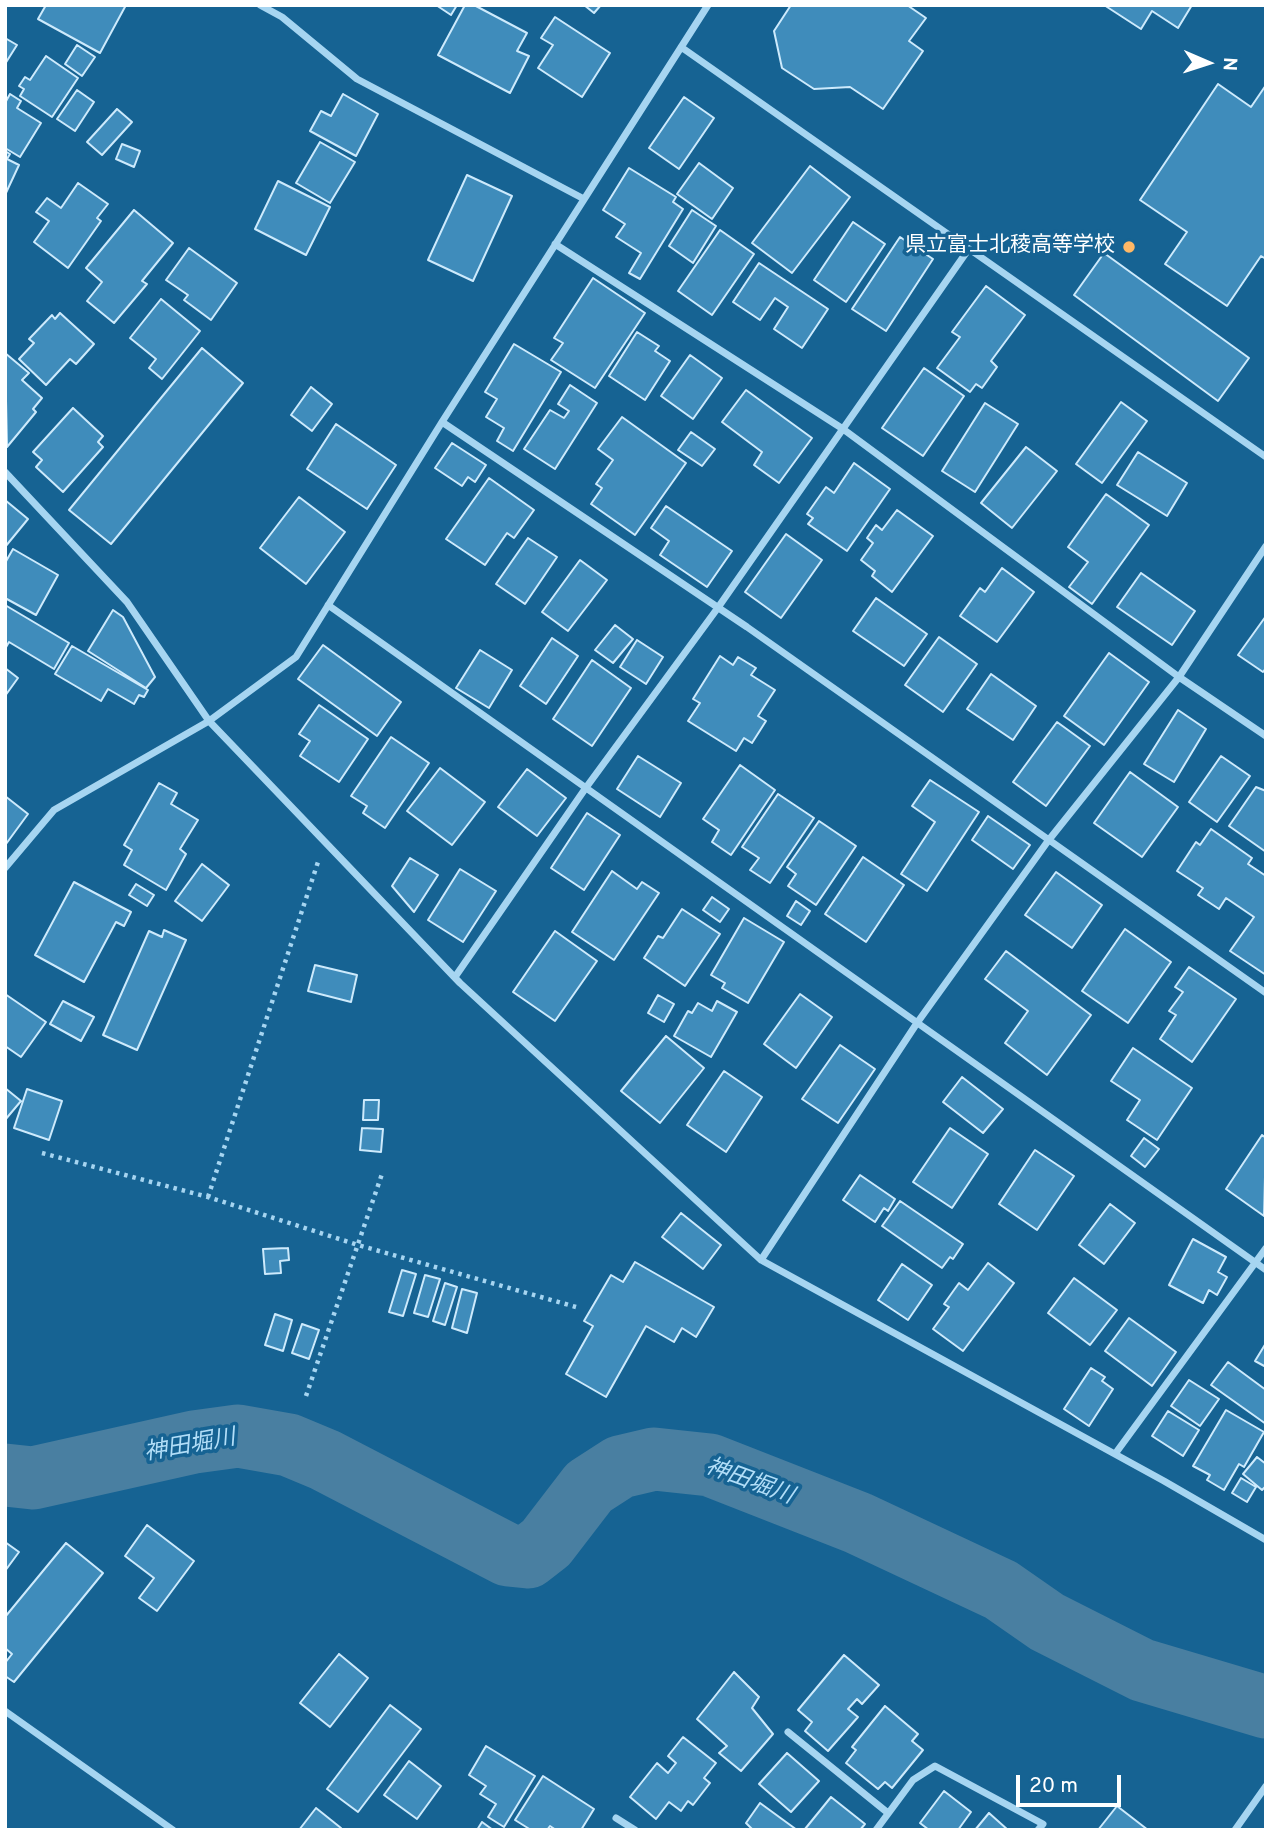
<!DOCTYPE html>
<meta charset="utf-8">
<style>
body{margin:0}
#map{position:relative;width:1271px;height:1835px;overflow:hidden;background:#166393;font-family:Overpass,sans-serif}
canvas{display:block}
.frame{position:absolute;inset:0;border:7px solid #fff;pointer-events:none}
.north{position:absolute;left:1173px;top:28px;width:70px;height:70px;-webkit-text-stroke:5px #166393;paint-order:stroke;rotate:93deg;font-size:19px;font-weight:700;line-height:28px;text-align:center;color:#fff}
.north::after{content:'';display:block;margin:auto;width:24px;height:32px;background:#fff;clip-path:polygon(50% 0,100% 100%,50% 72%,0 100%)}
.scale{position:absolute;left:1016px;top:1775px;width:105px;height:32px;box-sizing:border-box;border:4px solid #fff;border-top:0;padding-left:9px;font-size:21px;line-height:24px;white-space:nowrap;color:#fff;-webkit-text-stroke:5px #166393;paint-order:stroke}
</style>
<div id="map">
<canvas width="1271" height="1835"></canvas>
<div class="frame"></div>
<div class="north">N</div>
<div class="scale">20 m</div>
</div>
<script>
const c = document.querySelector('canvas').getContext('2d');
c.lineJoin = 'round';
function toPath(rows) {
  const path = new Path2D();
  for (const r of rows) {
    path.moveTo(r[0], r[1]);
    for (let i = 2; i < r.length; i += 2) path.lineTo(r[i], r[i + 1]);
  }
  return path;
}
function trace(path, color, width, dash) {
  c.strokeStyle = color;
  c.lineWidth = width;
  c.lineCap = dash ? 'butt' : 'round';
  c.setLineDash(dash || []);
  c.stroke(path);
}
function paint(path, color) {
  c.fillStyle = color;
  c.fill(path, 'evenodd');
}
function write(font, color, halo, rows, align = 'center') {
  c.font = font + ' Overpass,"Noto Sans JP",sans-serif';
  c.lineWidth = 7;
  c.setLineDash([]);
  c.textBaseline = 'middle';
  c.strokeStyle = halo;
  c.fillStyle = color;
  for (const [text, x, y, turn = 0] of rows) {
    c.save();
    c.translate(x, y);
    c.rotate((+turn || 0) * Math.PI / 180);
    c.textAlign = isNaN(turn) ? turn : align;
    if (halo) c.strokeText(text, 0, 0);
    c.fillText(text, 0, 0);
    c.restore();
  }
}
trace(toPath([
 [5,1475,33,1478,194,1442,238,1436,289,1445,325,1460,508,1555,528,1557,546,1543,589,1487,620,1467,654,1459,710,1465,858,1523,1001,1590,1047,1622,1142,1670,1266,1707]
]), '#497fa1', 63);
const building = toPath([
 [46,5,126,5,100,53,38,19,46,5],
 [436,5,457,5,451,15,436,5],
 [465,5,474,5,527,33,517,51,529,56,510,93,438,55,465,5],
 [584,5,601,5,594,13,584,5],
 [791,5,907,5,926,18,909,41,923,51,883,109,850,87,814,89,782,68,774,31,791,5],
 [1104,5,1192,5,1178,28,1152,11,1141,29,1104,5],
 [555,17,610,53,582,97,538,68,553,45,541,38,555,17],
 [5,38,17,45,5,64,5,38],
 [77,45,95,57,82,76,65,64,77,45],
 [46,56,78,78,52,117,20,96,24,89,19,86,25,77,30,80,46,56],
 [1218,84,1251,107,1266,85,1266,259,1261,256,1227,306,1165,264,1187,232,1140,200,1218,84],
 [77,90,94,102,75,131,57,119,77,90],
 [10,94,21,101,17,108,41,123,20,157,5,148,5,103,10,94],
 [343,94,378,114,356,156,310,131,321,111,331,116,343,94],
 [684,97,714,118,679,169,649,148,684,97],
 [117,109,132,122,102,155,87,142,117,109],
 [320,142,355,162,330,203,296,183,320,142],
 [122,144,140,151,134,167,116,159,122,144],
 [5,151,10,154,7,159,19,165,5,195,5,151],
 [699,163,733,188,712,219,677,194,699,163],
 [810,166,850,197,792,273,752,243,810,166],
 [629,168,676,197,673,202,683,209,640,279,629,273,641,253,616,237,625,224,603,210,629,168],
 [467,175,512,196,473,281,428,260,467,175],
 [278,181,330,207,306,255,255,229,278,181],
 [78,183,108,204,97,218,101,221,68,268,34,242,49,221,36,212,47,198,61,208,78,183],
 [134,210,173,243,142,281,147,284,114,323,87,301,102,282,86,268,134,210],
 [692,210,716,226,693,263,669,246,692,210],
 [853,222,885,244,846,302,814,280,853,222],
 [720,230,754,254,712,315,678,291,720,230],
 [900,237,933,259,886,331,852,309,900,237],
 [189,248,237,283,211,320,184,300,188,295,166,280,189,248],
 [1104,253,1249,358,1218,401,1074,295,1104,253],
 [759,263,828,309,802,348,774,329,788,307,775,298,760,320,733,302,759,263],
 [593,278,645,313,595,388,551,360,563,343,554,338,593,278],
 [986,286,1025,315,991,361,997,367,982,388,976,384,970,392,937,368,960,337,952,332,986,286],
 [161,299,200,331,162,379,149,368,156,359,130,338,161,299],
 [60,313,94,344,76,364,70,359,46,385,19,359,34,343,29,339,52,315,55,319,60,313],
 [637,332,659,346,655,351,670,361,645,400,609,376,637,332],
 [514,344,561,372,513,451,497,441,504,428,486,417,497,399,485,392,514,344],
 [202,348,243,383,111,544,69,510,202,348],
 [5,353,29,373,22,380,42,398,33,409,36,412,7,447,5,353],
 [690,355,722,378,693,419,661,396,690,355],
 [924,368,964,396,923,456,882,428,924,368],
 [570,385,597,403,555,469,524,449,550,410,564,418,569,411,558,404,570,385],
 [311,387,332,404,312,431,291,415,311,387],
 [746,390,812,438,779,483,754,465,762,452,722,422,746,390],
 [1121,402,1147,421,1102,483,1076,464,1121,402],
 [985,403,1018,424,975,492,942,471,985,403],
 [73,408,103,436,98,442,103,447,63,492,36,467,42,460,33,452,73,408],
 [622,417,686,463,635,535,591,504,602,488,596,484,613,460,598,449,622,417],
 [336,424,396,465,367,509,307,469,336,424],
 [691,432,715,449,702,466,678,450,691,432],
 [452,443,486,465,475,482,468,477,462,486,435,468,452,443],
 [1026,447,1057,471,1012,528,981,503,1026,447],
 [1138,452,1187,483,1167,516,1117,485,1138,452],
 [854,463,890,489,847,551,808,524,813,518,807,514,826,487,834,493,854,463],
 [489,478,534,510,514,538,507,533,485,565,446,539,489,478],
 [1106,494,1149,525,1092,604,1069,587,1088,562,1068,547,1106,494],
 [299,497,345,532,306,584,260,548,299,497],
 [5,500,28,519,5,547,5,500],
 [666,506,732,551,707,587,660,555,669,541,651,528,666,506],
 [897,510,933,536,892,592,872,576,875,571,861,560,873,543,867,538,876,525,882,530,897,510],
 [786,534,822,560,781,618,745,592,786,534],
 [528,538,557,557,525,604,496,584,528,538],
 [13,549,58,575,36,615,5,598,5,563,13,549],
 [580,560,607,580,568,631,542,612,580,560],
 [1002,568,1034,592,997,642,960,616,980,588,985,592,1002,568],
 [1141,573,1195,611,1172,645,1117,607,1141,573],
 [876,598,927,634,904,666,853,631,876,598],
 [5,605,69,643,54,669,9,642,5,649,5,605],
 [113,610,123,617,155,677,146,688,88,651,113,610],
 [1266,616,1266,668,1263,672,1238,655,1266,616],
 [615,625,633,639,613,663,595,650,615,625],
 [939,637,977,664,943,712,905,685,939,637],
 [552,638,578,656,546,704,520,686,552,638],
 [637,640,663,657,646,684,620,667,637,640],
 [323,645,401,702,377,736,298,679,323,645],
 [72,646,148,690,144,697,139,695,134,704,108,689,101,701,55,674,72,646],
 [480,650,512,670,489,708,456,688,480,650],
 [1109,653,1149,682,1104,745,1064,716,1109,653],
 [720,656,733,665,738,657,756,668,751,675,775,690,758,716,766,721,752,743,744,738,736,751,688,721,700,703,693,699,720,656],
 [592,660,631,688,592,746,553,719,592,660],
 [5,668,18,678,5,696,5,668],
 [991,674,1036,706,1013,740,967,709,991,674],
 [319,705,368,739,339,782,300,756,310,741,299,734,319,705],
 [1178,710,1206,729,1174,782,1144,764,1178,710],
 [1057,722,1090,746,1046,806,1013,782,1057,722],
 [391,737,429,763,385,828,363,813,367,806,351,796,391,737],
 [638,756,681,783,660,817,617,789,638,756],
 [1221,756,1250,776,1217,822,1189,802,1221,756],
 [740,765,775,790,731,855,712,842,719,830,703,819,740,765],
 [440,768,485,802,452,845,407,811,440,768],
 [527,769,566,798,537,836,498,807,527,769],
 [1130,772,1178,807,1142,857,1094,823,1130,772],
 [930,780,979,812,927,891,901,874,935,822,912,806,930,780],
 [159,783,177,793,171,804,198,820,180,849,186,854,166,890,124,865,132,850,124,845,159,783],
 [1256,787,1266,791,1266,852,1229,826,1256,787],
 [778,794,814,818,770,883,750,870,759,858,742,847,778,794],
 [5,796,28,814,6,844,5,844,5,796],
 [587,813,620,835,584,890,551,868,587,813],
 [988,816,1030,845,1013,869,972,840,988,816],
 [819,821,856,846,816,905,788,886,796,874,787,867,819,821],
 [1211,829,1252,858,1248,864,1266,876,1266,975,1230,951,1254,917,1226,898,1219,909,1198,895,1203,888,1177,871,1196,842,1200,845,1211,829],
 [863,857,904,885,866,942,825,914,863,857],
 [410,858,438,875,414,912,392,886,410,858],
 [202,864,229,885,202,921,175,901,202,864],
 [460,869,496,891,463,942,428,920,460,869],
 [612,871,637,889,642,882,659,893,614,960,572,932,612,871],
 [1056,872,1102,905,1072,948,1025,915,1056,872],
 [74,882,131,912,124,926,116,922,84,982,35,955,74,882],
 [136,884,154,895,147,906,129,895,136,884],
 [712,897,729,909,720,922,703,910,712,897],
 [796,901,810,911,801,925,787,916,796,901],
 [682,909,720,934,685,986,644,958,658,936,663,938,682,909],
 [744,918,784,942,748,1003,722,988,725,983,711,975,744,918],
 [1125,929,1171,962,1128,1023,1082,991,1125,929],
 [164,930,186,940,137,1050,103,1035,149,931,162,937,164,930],
 [555,931,597,961,555,1021,513,992,555,931],
 [1006,951,1091,1015,1047,1075,1005,1043,1028,1011,985,979,1006,951],
 [315,965,357,975,351,1002,308,991,315,965],
 [1189,967,1236,999,1192,1062,1160,1039,1176,1015,1169,1011,1183,992,1175,987,1189,967],
 [5,994,46,1022,21,1057,5,1046,5,994],
 [800,994,832,1017,796,1068,764,1044,800,994],
 [658,995,674,1004,664,1022,648,1013,658,995],
 [63,1001,94,1017,81,1041,50,1024,63,1001],
 [717,1001,737,1012,711,1057,674,1036,688,1011,692,1013,698,1003,712,1011,717,1001],
 [666,1036,704,1068,660,1123,621,1091,666,1036],
 [840,1045,875,1069,838,1123,802,1099,840,1045],
 [1133,1048,1192,1088,1157,1140,1127,1120,1140,1100,1111,1081,1133,1048],
 [724,1071,762,1097,726,1152,687,1125,724,1071],
 [962,1077,1003,1109,983,1133,943,1102,962,1077],
 [5,1088,21,1101,5,1120,5,1088],
 [27,1089,62,1101,49,1140,14,1128,27,1089],
 [364,1100,379,1100,378,1120,363,1120,364,1100],
 [362,1128,383,1129,381,1152,360,1150,362,1128],
 [950,1128,988,1154,952,1208,913,1182,950,1128],
 [1262,1135,1266,1138,1264,1216,1226,1189,1262,1135],
 [1144,1138,1159,1149,1145,1167,1131,1156,1144,1138],
 [1035,1150,1074,1176,1037,1230,999,1204,1035,1150],
 [860,1175,895,1199,888,1211,884,1208,875,1222,843,1200,860,1175],
 [900,1201,963,1244,953,1259,950,1257,942,1268,882,1226,900,1201],
 [1110,1204,1135,1223,1104,1264,1079,1245,1110,1204],
 [681,1213,721,1245,703,1269,662,1237,681,1213],
 [1193,1239,1226,1257,1218,1272,1227,1277,1217,1295,1209,1290,1203,1303,1169,1285,1193,1239],
 [288,1248,289,1260,280,1261,281,1273,265,1274,263,1249,288,1248],
 [635,1262,714,1307,696,1337,682,1328,674,1342,646,1326,606,1397,566,1374,593,1326,584,1321,611,1275,623,1282,635,1262],
 [988,1263,1014,1283,963,1351,933,1329,949,1307,944,1304,959,1283,968,1290,988,1263],
 [902,1264,932,1285,908,1320,878,1300,902,1264],
 [402,1270,416,1274,403,1316,389,1312,402,1270],
 [425,1275,440,1279,428,1317,414,1313,425,1275],
 [1074,1278,1117,1310,1090,1345,1048,1313,1074,1278],
 [445,1283,457,1287,445,1325,433,1321,445,1283],
 [462,1289,477,1293,467,1333,452,1328,462,1289],
 [275,1314,292,1320,283,1351,265,1345,275,1314],
 [1129,1318,1176,1352,1152,1386,1105,1351,1129,1318],
 [302,1324,319,1330,309,1359,292,1353,302,1324],
 [1266,1343,1266,1367,1255,1361,1266,1343],
 [1228,1362,1266,1390,1266,1424,1211,1385,1228,1362],
 [1091,1368,1105,1377,1102,1381,1113,1389,1089,1426,1064,1409,1091,1368],
 [1189,1380,1219,1399,1200,1426,1171,1406,1189,1380],
 [1226,1410,1264,1432,1244,1467,1239,1464,1224,1490,1207,1480,1210,1475,1193,1466,1226,1410],
 [1168,1411,1199,1430,1183,1456,1152,1436,1168,1411],
 [1257,1457,1266,1464,1266,1486,1262,1490,1243,1474,1257,1457],
 [1241,1478,1256,1487,1247,1502,1232,1493,1241,1478],
 [147,1525,194,1561,157,1611,139,1598,154,1578,125,1556,147,1525],
 [5,1542,19,1552,5,1571,5,1542],
 [66,1543,103,1573,14,1682,5,1676,5,1663,12,1654,5,1648,5,1617,66,1543],
 [339,1654,368,1678,330,1727,300,1703,339,1654],
 [844,1655,879,1685,862,1704,857,1699,848,1709,858,1717,828,1751,805,1731,812,1722,798,1710,844,1655],
 [734,1672,759,1697,752,1708,773,1734,741,1771,719,1753,727,1746,697,1719,734,1672],
 [390,1705,421,1729,358,1812,327,1789,390,1705],
 [885,1706,918,1734,912,1741,923,1750,892,1788,885,1782,878,1789,846,1763,856,1750,852,1747,885,1706],
 [683,1737,716,1763,704,1778,710,1783,693,1805,688,1801,681,1811,669,1802,656,1819,630,1797,657,1763,668,1773,676,1763,668,1756,683,1737],
 [486,1746,535,1776,504,1827,488,1817,496,1804,480,1794,486,1786,469,1775,486,1746],
 [787,1753,819,1781,791,1812,759,1784,787,1753],
 [409,1761,441,1786,417,1819,384,1795,409,1761],
 [543,1776,594,1809,581,1830,556,1830,550,1826,547,1830,531,1830,515,1820,543,1776],
 [944,1791,971,1812,958,1830,929,1830,920,1823,944,1791],
 [831,1797,865,1824,860,1830,805,1829,831,1797],
 [760,1803,797,1830,753,1830,746,1823,760,1803],
 [1117,1806,1148,1830,1098,1830,1117,1806],
 [316,1808,341,1828,340,1830,299,1830,316,1808],
 [989,1813,1008,1830,975,1830,989,1813],
 [482,1822,493,1830,477,1830,482,1822]
]);
paint(building, '#3f8cbb');
trace(building, '#cdeafc', 2);
trace(toPath([
 [42,1153,208,1197,358,1245,576,1307],
 [208,1197,318,862],
 [306,1396,383,1171]
]), '#a6d5f1', 4.5, [3.5, 5]);
trace(toPath([
 [260,5,282,17,357,79,584,199],
 [681,47,1266,457],
 [555,244,843,429,1179,677,1266,736],
 [442,422,747,627,1266,993],
 [5,472,127,602,209,721,325,842,460,983,761,1260,1164,1481,1266,1540],
 [328,605,1266,1270],
 [5,868,54,810,209,721,296,657,442,422,708,5],
 [455,977,585,789,717,609,968,250],
 [761,1260,917,1023,1048,841,1179,677,1266,546],
 [1115,1454,1266,1248],
 [5,1711,173,1830],
 [788,1732,888,1813],
 [616,1818,635,1830],
 [876,1830,913,1780,935,1766,1043,1824,1038,1830],
 [1235,1830,1266,1786]
]), '#a6d5f1', 7);
for (const [x, y, r, color] of [
 [1129,247,7,"#ffb866"]
]) {
  const dot = new Path2D();
  dot.arc(x, y, r, 0, 2 * Math.PI);
  c.fillStyle = color;
  c.fill(dot);
  trace(dot, '#166393', 2.5);
}
write('21px', '#fff', '#166393', [
 ["県立富士北稜高等学校",1115,247]
], 'right');
write('italic 23px', '#b2def8', '#166393', [
 ["神田堀川",190,1447,-10],
 ["神田堀川",749,1483,20]
]);
</script>
